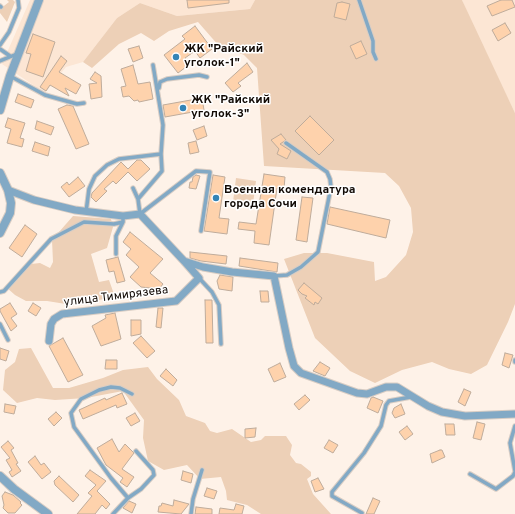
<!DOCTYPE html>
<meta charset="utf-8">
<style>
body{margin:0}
canvas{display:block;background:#fef2e8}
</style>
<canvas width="515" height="514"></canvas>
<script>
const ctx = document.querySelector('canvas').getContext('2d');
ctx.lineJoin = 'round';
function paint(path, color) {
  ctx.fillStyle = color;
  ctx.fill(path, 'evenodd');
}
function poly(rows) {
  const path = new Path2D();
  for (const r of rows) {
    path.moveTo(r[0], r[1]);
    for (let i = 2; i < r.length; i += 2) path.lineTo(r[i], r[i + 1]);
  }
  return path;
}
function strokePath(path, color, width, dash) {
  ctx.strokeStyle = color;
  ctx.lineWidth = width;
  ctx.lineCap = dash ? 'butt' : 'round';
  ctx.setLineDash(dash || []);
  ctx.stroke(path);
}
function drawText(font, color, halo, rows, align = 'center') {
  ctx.font = font + ' Overpass,sans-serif';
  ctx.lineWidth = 3;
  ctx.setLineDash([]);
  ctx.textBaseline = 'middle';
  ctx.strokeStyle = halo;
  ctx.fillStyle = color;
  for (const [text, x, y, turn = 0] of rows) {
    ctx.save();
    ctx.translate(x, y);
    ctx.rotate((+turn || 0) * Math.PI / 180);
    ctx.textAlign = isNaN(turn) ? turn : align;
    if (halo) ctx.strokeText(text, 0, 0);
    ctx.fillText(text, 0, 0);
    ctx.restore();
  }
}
paint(poly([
 [30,0,255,0,250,9,177,16,140,3,117,18,83,62,66,67,45,93,2,64],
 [462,0,515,0,515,113,474,29]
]), '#fce6d4');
paint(poly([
 [7,0,13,0,15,2,7,22,0,13,0,9,9,2],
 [255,0,462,0,515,113,515,304,508,322,487,365,471,374,449,369,432,362,402,370,375,383,350,371,315,338,284,259,304,253,327,253,374,262,375,281,386,277,406,255,413,232,411,208,399,186,385,173,264,166,257,68,244,55,230,49,226,51,219,46,198,22,169,31,154,41,141,33,119,44,92,68,83,62,117,18,140,3,177,16,250,9],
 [236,178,256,181,253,204,233,202],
 [73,216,111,219,113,227,107,248,91,254,99,282,109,280,115,297,72,305,47,301,26,301,15,295,6,287,31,264,40,263,50,268,53,262,52,240],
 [31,348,53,388,69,388,103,378,123,370,148,367,157,379,179,400,186,416,205,423,210,431,217,433,232,429,251,442,261,440,265,436,286,436,292,445,290,455,296,463,301,464,311,472,311,476,307,479,313,494,331,514,261,514,247,505,227,500,226,491,221,477,200,479,187,465,164,470,148,461,143,438,144,420,123,391,86,398,55,400,37,398,17,403,3,390,5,370,15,362,19,349]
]), '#edd0b7');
const building = poly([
 [187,0,229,0,229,3,188,8,187,0],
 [501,0,512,0,515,7,492,16,487,6,501,0],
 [342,2,350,4,346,20,334,17,337,3,342,2],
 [505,23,511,33,498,41,492,30,505,23],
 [195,26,212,49,200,58,195,51,185,58,190,64,178,73,164,55,185,39,182,36,195,26],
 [33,34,55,42,43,77,26,71,31,54,26,53,33,34],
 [361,41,367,54,356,59,350,46,361,41],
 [139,46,143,58,133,62,128,49,139,46],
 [61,56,67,61,59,72,81,85,76,94,65,88,69,96,50,85,46,91,40,87,61,56],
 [247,63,253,72,238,83,241,86,233,92,225,83,247,63],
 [133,65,138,84,150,82,153,99,139,102,138,100,134,101,129,96,123,97,121,87,126,86,121,69,133,65],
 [95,72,101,76,102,97,91,99,89,84,97,83,90,79,95,72],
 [18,94,34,100,31,108,15,102,18,94],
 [202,98,204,110,165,117,163,105,202,98],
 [67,105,73,106,89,144,76,149,58,109,67,105],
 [310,116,334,140,319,155,295,131,310,116],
 [8,118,25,123,20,138,24,139,22,147,7,143,11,129,5,127,8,118],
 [37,121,54,127,51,135,35,129,37,121],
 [204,126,207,136,197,140,193,130,204,126],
 [281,134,286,140,280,144,291,151,287,159,277,154,279,149,271,140,281,134],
 [196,141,199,152,190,154,188,143,196,141],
 [35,142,50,147,48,156,32,151,35,142],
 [137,160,141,160,150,169,137,181,128,172,116,184,113,181,104,189,107,191,96,202,91,197,92,193,121,162,128,169,137,160],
 [264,174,285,177,284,189,277,188,269,245,254,243,255,231,238,229,239,222,256,224,264,174],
 [196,175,200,176,196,189,189,188,190,182,192,182,193,177,196,175],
 [213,175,225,177,219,218,229,219,227,234,204,231,213,175],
 [78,177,85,186,69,197,61,187,67,182,69,185,78,177],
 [302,197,313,198,307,242,296,240,302,197],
 [330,207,390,220,386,238,327,224,330,207],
 [25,225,37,234,22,257,9,248,25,225],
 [130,232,163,259,150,273,163,284,159,289,141,287,130,277,139,267,126,255,131,249,123,242,130,232],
 [190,252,227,256,226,264,201,261,190,258,190,252],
 [118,257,125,281,117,283,114,271,109,272,106,260,118,257],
 [240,258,278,263,277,272,239,266,240,258],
 [220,275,233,277,232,291,219,289,217,281,220,275],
 [304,283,322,298,318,304,315,302,314,305,305,298,307,296,302,294,298,290,304,283],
 [260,291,268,291,269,302,261,302,260,291],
 [205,300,212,300,213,343,206,343,205,300],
 [10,303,17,314,11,318,17,326,11,331,0,311,0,309,10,303],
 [33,303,41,308,36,316,28,311,33,303],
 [158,308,163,308,161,328,156,327,158,308],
 [115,313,121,339,101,346,92,326,106,318,105,315,115,313],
 [131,320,141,320,141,334,131,336,131,320],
 [141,336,155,351,147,358,133,343,141,336],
 [63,338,83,375,68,382,49,346,63,338],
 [0,348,9,351,6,361,0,359,0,348],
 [505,353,513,355,509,368,502,365,505,353],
 [106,360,117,360,117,369,105,369,106,360],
 [320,362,330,368,325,376,313,371,320,362],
 [280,363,286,377,274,382,268,369,280,363],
 [166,369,177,380,173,386,160,376,166,369],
 [464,389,471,392,465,406,458,402,464,389],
 [122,393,127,404,117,408,116,405,83,419,79,410,105,398,106,400,122,393],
 [305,395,310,400,299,410,294,404,305,395],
 [373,397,383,401,378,413,367,408,371,398,373,397],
 [5,404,16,406,14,414,4,412,5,404],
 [401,404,405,414,395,418,392,413,394,408,401,404],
 [56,412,62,418,54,426,48,419,56,412],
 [135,413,140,421,131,426,126,418,135,413],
 [477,422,485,424,481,440,473,438,477,422],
 [445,424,454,424,455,435,446,435,445,424],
 [407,426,413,434,405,440,399,432,407,426],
 [256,428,255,437,245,438,245,429,256,428],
 [112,439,119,452,125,444,134,453,122,469,134,477,127,487,120,482,123,478,106,465,97,448,112,439],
 [329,440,338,445,333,453,324,448,329,440],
 [8,441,14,448,11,450,18,463,16,464,21,471,12,477,9,472,12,470,6,460,10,458,1,447,8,441],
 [440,450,442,450,445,457,432,463,430,454,440,450],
 [35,456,41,465,44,463,51,472,42,479,28,462,35,456],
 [90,470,106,481,97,491,110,504,106,509,102,505,95,514,77,514,92,496,88,493,96,485,85,476,90,470],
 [183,471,193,474,191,483,181,480,183,471],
 [59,476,79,495,73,502,55,485,54,481,59,476],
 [318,478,324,489,315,492,311,481,318,478],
 [207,488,217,491,214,499,204,496,207,488],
 [5,492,13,495,21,502,20,503,22,505,15,513,8,513,3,508,4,505,2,496,5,492],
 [373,498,380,501,374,514,366,514,373,498],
 [174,500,189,504,181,514,158,512,159,506,161,506,162,503,173,506,174,500],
 [129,501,136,504,132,513,123,508,129,501],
 [236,504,244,506,242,514,219,514,220,508,234,510,236,504],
 [196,507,212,509,212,514,195,514,196,507]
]);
paint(building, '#fed2ac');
strokePath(building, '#bfac9b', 1);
const service = poly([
 [359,0,373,41,373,52,376,59],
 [0,6,1,7],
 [0,45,9,32,19,8,18,0],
 [0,49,10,56],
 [0,61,17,54],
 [10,76,45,95,77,104,84,103],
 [159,88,160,82,167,79,199,75,207,77],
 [161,154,162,171,138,199,140,214,196,171,210,172,201,231],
 [133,188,138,199],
 [86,212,89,189,95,176,107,165,119,159,161,154,163,125,153,65],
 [116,254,116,236,123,222],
 [274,276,287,275,301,267,318,252,331,187,330,179,327,172,286,143],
 [199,278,212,292,219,305,221,344],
 [0,292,4,291,51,239,84,222,114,224,123,222,123,216],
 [0,324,8,340],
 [515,360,515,362],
 [515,426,510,443,515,471],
 [470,474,496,489,513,476,515,472],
 [128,498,141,489,154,475,153,470,136,451],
 [362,513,332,496,332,492,364,453,381,426,386,405,389,401,411,397],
 [113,514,128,498,111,478,74,427,71,413,81,399,99,390,111,387,120,388,132,394],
 [191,514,193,499,202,470]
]);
const minor = poly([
 [8,190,34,200,75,210,123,216,140,214,184,261,203,267,232,272,274,276,289,348,294,366,301,373,357,393,367,394,386,387,397,387,428,406,442,412,465,416,515,414],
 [49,341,51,324,54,319,62,314,176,301,199,278,184,261]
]);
const tertiary = poly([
 [0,110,10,76,39,0],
 [0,173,8,190,11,203,10,213,0,233],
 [0,476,14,489,48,514]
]);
strokePath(service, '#d8cdc4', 5.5);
strokePath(minor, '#d8cdc4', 9);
strokePath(tertiary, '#d8cdc4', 10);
strokePath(service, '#82a9c5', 3.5);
strokePath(minor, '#82a9c5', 7);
strokePath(tertiary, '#82a9c5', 8);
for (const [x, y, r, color] of [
 [176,57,4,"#3484b6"],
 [183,108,4,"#3484b6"],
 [216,198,4,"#3484b6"]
]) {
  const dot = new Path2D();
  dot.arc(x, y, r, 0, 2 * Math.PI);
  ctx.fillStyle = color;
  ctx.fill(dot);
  strokePath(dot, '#fff', 1.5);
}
drawText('bold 12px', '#110a05', '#fff', [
 ["ЖК \"Райский",184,50],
 ["уголок-1\"",184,64],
 ["ЖК \"Райский",191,101],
 ["уголок-3\"",191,115],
 ["Военная комендатура",224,191],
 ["города Сочи",224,205]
], 'left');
drawText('12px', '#110a05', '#fff', [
 ["улица Тимирязева",116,297,-7]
]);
</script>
